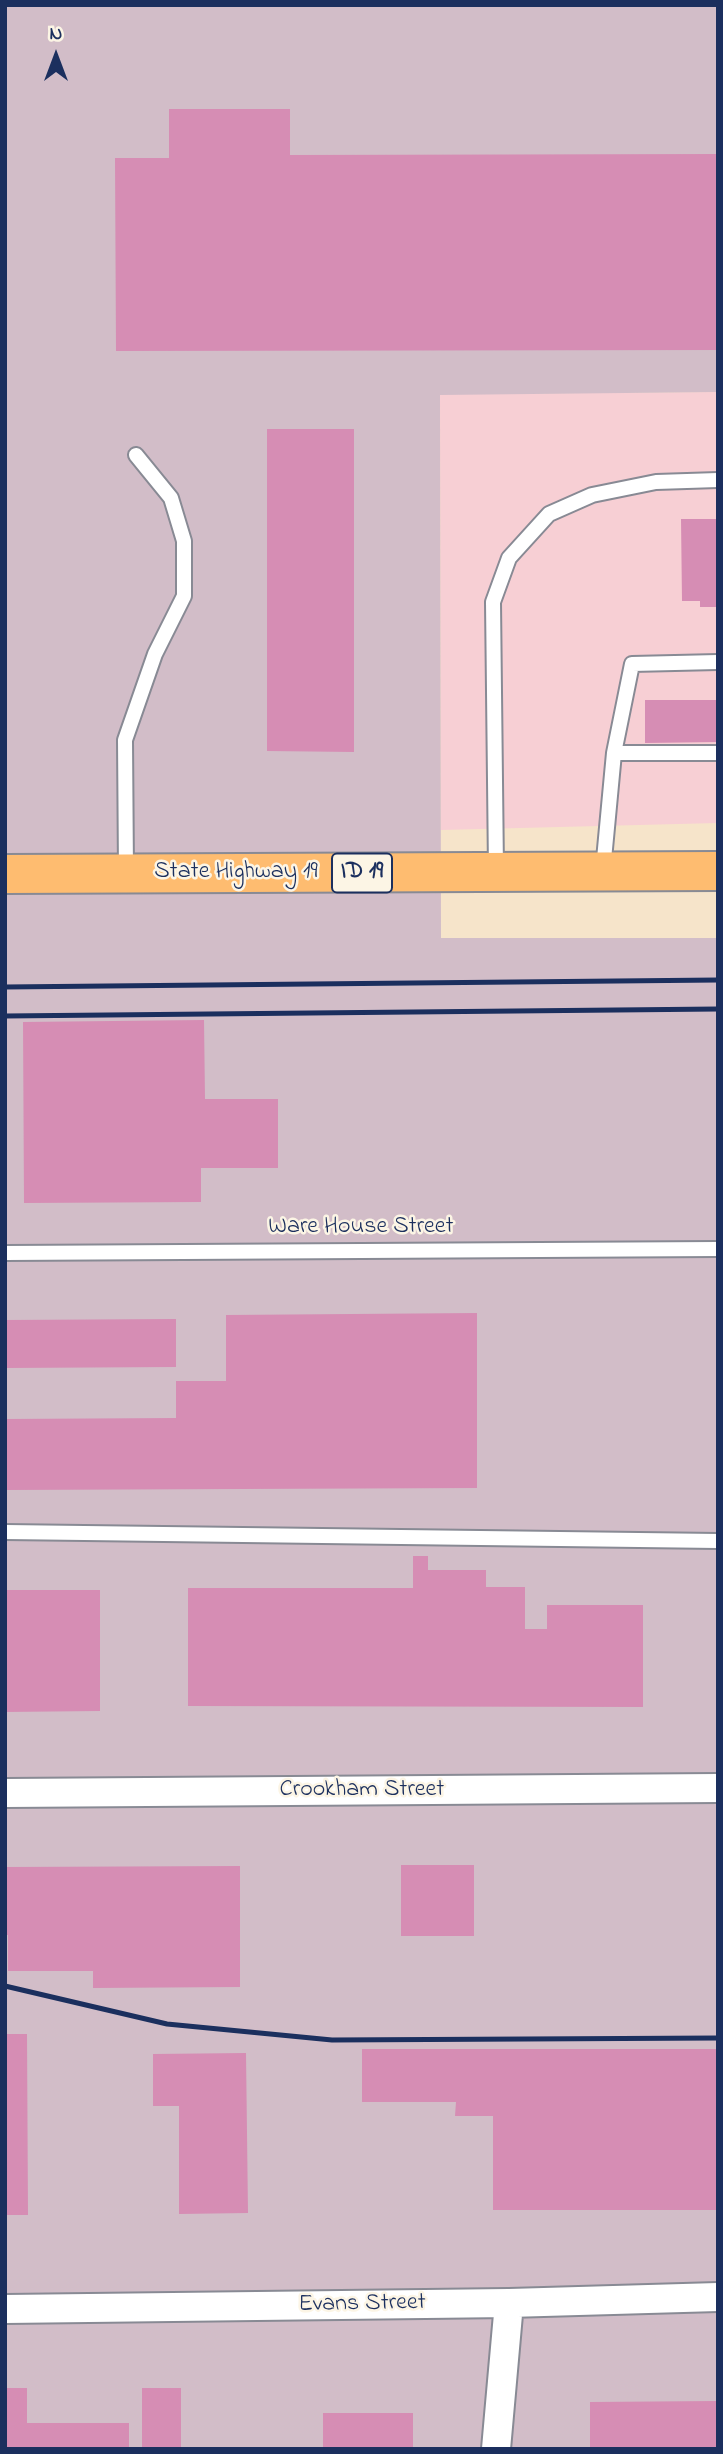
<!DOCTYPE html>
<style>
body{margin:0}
#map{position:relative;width:723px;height:2454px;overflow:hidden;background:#f6e4ca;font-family:"Indie Flower",sans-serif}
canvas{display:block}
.frame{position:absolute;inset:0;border:7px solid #1b2f5e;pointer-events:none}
.north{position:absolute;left:21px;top:21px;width:70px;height:70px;-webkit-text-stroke:5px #fcf5e5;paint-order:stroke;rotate:0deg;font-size:19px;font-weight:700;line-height:28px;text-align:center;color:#1b2f5e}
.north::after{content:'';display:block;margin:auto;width:24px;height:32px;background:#1b2f5e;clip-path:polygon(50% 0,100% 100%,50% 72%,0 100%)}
</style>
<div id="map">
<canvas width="723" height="2454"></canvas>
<div class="frame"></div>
<div class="north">N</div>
</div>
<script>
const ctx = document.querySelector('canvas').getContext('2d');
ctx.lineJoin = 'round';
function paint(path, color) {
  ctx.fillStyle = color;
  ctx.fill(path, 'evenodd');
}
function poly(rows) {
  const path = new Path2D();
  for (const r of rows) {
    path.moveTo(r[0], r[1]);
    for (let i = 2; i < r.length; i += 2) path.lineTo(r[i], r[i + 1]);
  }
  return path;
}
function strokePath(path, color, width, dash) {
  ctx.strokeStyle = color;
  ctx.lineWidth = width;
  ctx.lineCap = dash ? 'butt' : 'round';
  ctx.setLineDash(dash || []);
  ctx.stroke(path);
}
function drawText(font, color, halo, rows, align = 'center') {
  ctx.font = font + ' "Indie Flower",sans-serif';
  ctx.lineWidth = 5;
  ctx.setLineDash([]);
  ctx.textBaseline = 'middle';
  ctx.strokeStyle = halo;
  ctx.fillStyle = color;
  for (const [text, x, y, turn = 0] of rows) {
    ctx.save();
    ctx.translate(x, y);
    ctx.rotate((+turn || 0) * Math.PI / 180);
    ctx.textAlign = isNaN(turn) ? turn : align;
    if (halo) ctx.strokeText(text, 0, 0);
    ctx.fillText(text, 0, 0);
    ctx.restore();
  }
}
paint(poly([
 [718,392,718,823,441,830,440,394]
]), '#f7cfd4');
paint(poly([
 [5,5,718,5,718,392,440,395,441,938,718,938,718,2449,5,2449]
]), '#d2bdc8');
paint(poly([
 [169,109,290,109,290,155,718,154,718,350,116,351,115,158,169,158],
 [267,429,354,429,354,752,267,751],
 [681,519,718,519,718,607,700,607,700,601,682,601],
 [645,700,718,700,718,742,645,743],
 [204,1020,205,1099,278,1099,278,1168,201,1168,201,1202,24,1203,23,1022],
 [477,1313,477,1488,5,1490,5,1419,176,1418,176,1381,226,1381,226,1315],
 [176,1319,176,1367,5,1368,5,1320],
 [413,1556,428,1556,428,1570,486,1570,486,1587,525,1587,525,1629,547,1629,547,1605,643,1605,643,1707,188,1706,188,1588,413,1588],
 [5,1590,100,1590,100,1711,5,1712],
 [401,1865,474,1865,474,1936,401,1936],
 [240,1866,240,1987,93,1988,93,1971,8,1971,8,1935,5,1935,5,1867],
 [5,2034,27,2034,28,2215,5,2215],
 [362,2049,718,2049,718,2210,493,2210,493,2116,455,2116,456,2102,362,2102],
 [246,2053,248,2213,179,2214,179,2106,153,2106,153,2054],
 [5,2388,27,2388,27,2423,129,2423,129,2449,5,2449],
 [142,2388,181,2388,181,2449,142,2449],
 [717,2401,717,2449,590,2449,590,2402],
 [323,2413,413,2413,413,2449,323,2449]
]), '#d68db4');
const service = poly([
 [614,753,632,664,718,662],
 [496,870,493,602,509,558,549,514,592,495,656,482,718,480],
 [603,870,614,753,718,753],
 [126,872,125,740,155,654,184,596,184,541,171,498,136,455],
 [5,1253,718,1249],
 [5,1532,718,1541]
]);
const minor = poly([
 [5,1793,718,1788],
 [5,2309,509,2303,718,2297],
 [496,2449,509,2303]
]);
const primary = poly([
 [5,874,718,871]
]);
strokePath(service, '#888a94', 18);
strokePath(minor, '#888a94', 32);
strokePath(primary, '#888a94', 42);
strokePath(service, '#fff', 14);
strokePath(minor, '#fff', 28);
strokePath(primary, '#febc70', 38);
strokePath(poly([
 [5,987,718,980],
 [5,1016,718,1009],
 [5,1986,167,2024,332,2040,718,2038]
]), '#1b2f5e', 5);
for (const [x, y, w] of [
 [362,873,60]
]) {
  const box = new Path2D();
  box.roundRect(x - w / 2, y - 19.5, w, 39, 5);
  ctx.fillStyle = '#fcf5e5';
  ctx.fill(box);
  strokePath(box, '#1b2f5e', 2);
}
drawText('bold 23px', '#1b2f5e', null, [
 ["ID 19",362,873]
]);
drawText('24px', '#1b2f5e', '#fcf5e5', [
 ["State Highway 19",236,873],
 ["Ware House Street",361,1228],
 ["Crookham Street",362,1791],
 ["Evans Street",362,2305,-1]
]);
</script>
